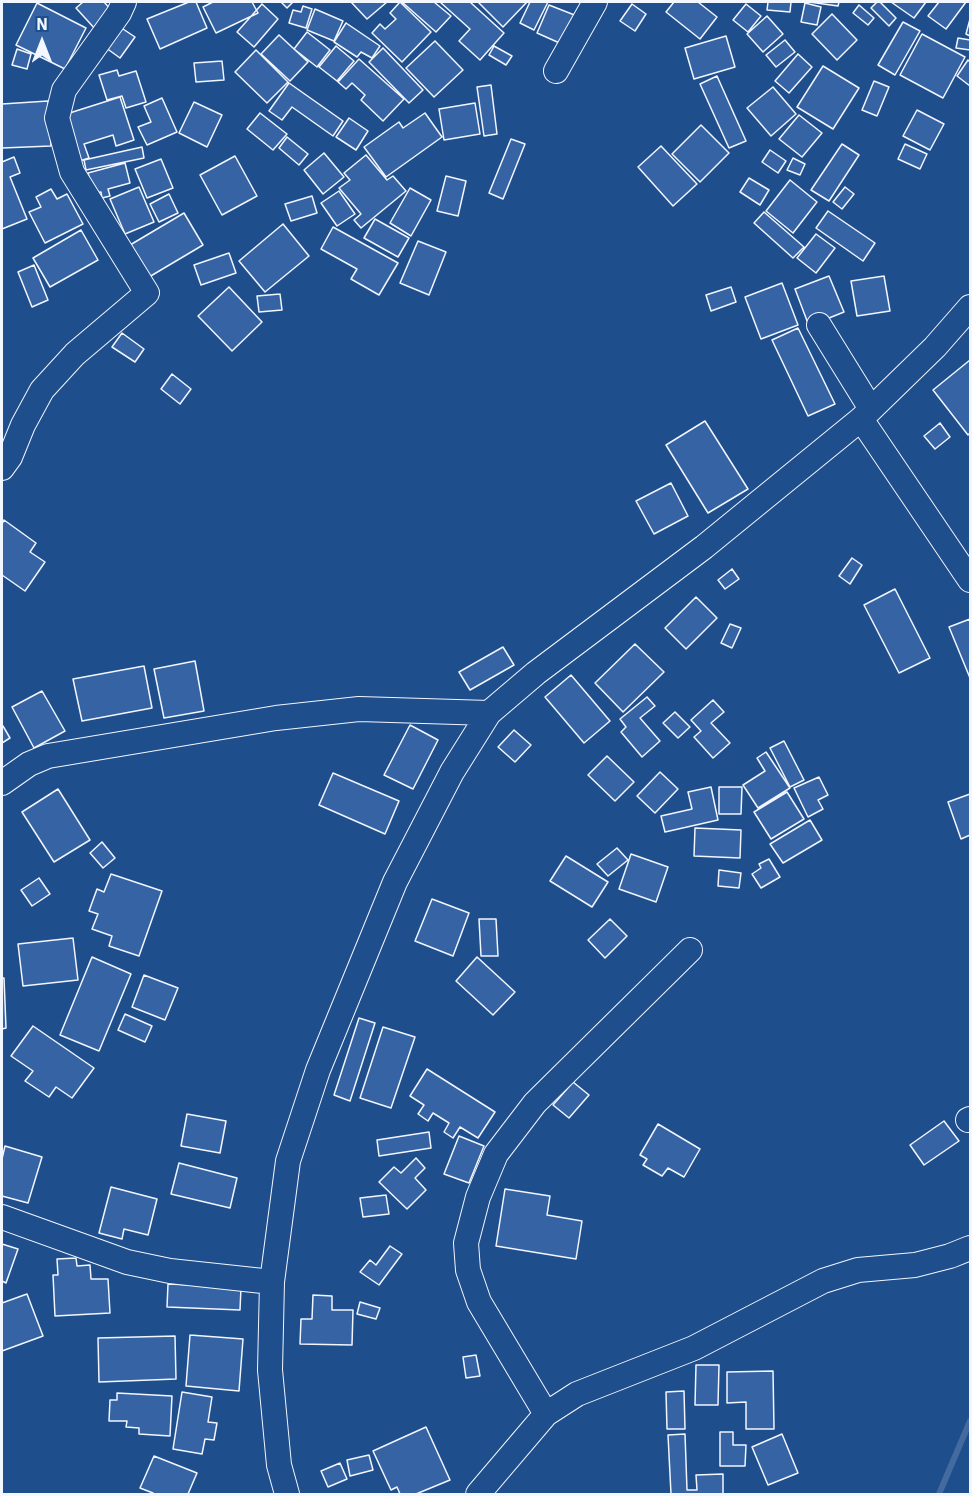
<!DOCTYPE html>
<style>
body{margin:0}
#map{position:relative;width:972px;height:1496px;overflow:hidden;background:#1f4e8c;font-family:"IBM Plex Sans",sans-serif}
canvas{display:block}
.frame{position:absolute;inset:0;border:3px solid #f2f6ff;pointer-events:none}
.north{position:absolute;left:12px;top:12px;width:60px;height:60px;-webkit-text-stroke:4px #1f4e8c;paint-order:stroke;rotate:0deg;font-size:16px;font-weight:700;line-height:24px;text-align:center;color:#f2f6ff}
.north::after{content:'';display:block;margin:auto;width:21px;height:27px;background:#f2f6ff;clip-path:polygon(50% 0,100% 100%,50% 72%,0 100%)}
</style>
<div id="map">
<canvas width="972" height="1496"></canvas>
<div class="frame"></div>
<div class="north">N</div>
</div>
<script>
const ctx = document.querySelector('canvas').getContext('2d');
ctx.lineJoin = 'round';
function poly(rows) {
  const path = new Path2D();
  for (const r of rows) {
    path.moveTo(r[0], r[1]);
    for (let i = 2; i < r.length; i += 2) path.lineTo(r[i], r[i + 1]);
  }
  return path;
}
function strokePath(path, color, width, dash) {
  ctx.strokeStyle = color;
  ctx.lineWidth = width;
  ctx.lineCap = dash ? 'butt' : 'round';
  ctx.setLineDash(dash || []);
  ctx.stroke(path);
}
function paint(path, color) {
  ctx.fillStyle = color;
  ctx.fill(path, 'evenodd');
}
strokePath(poly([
 [939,1494,970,1421]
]), '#446ba0', 6);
const building = poly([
 [83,2,104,2,115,14,96,30,76,8,83,2],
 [189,2,196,2,207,28,160,49,147,19,189,2],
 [213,2,252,2,258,13,216,33,203,7,213,2],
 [281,2,293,2,287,8,281,2],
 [351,2,387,2,367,19,351,2],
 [400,2,431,32,402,62,372,33,380,24,385,29,396,19,390,13,400,2],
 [402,2,434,2,451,16,436,32,402,2],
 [440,2,470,2,504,33,480,60,459,41,470,29,440,2],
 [478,2,527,2,503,27,478,2],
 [530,2,548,2,534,30,520,23,530,2],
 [674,2,698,2,717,17,700,39,666,12,674,2],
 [768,2,791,2,790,12,767,10,768,2],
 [809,2,839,2,838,6,809,2],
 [877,2,880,2,896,18,889,26,871,8,877,2],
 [891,2,926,2,914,18,891,2],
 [939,2,966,2,946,29,928,16,939,2],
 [37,3,86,28,65,69,16,45,37,3],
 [805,3,821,7,817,25,801,22,805,3],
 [262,4,278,19,254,47,237,32,262,4],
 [632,4,646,14,635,31,620,21,632,4],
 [746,4,761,16,748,32,733,20,746,4],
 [549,5,577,16,564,45,537,33,549,5],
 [859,5,874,18,868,25,853,13,859,5],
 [303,6,312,9,306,28,289,23,293,10,301,12,303,6],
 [315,9,343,21,334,41,307,30,315,9],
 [832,14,857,40,837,60,812,34,832,14],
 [767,16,783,34,763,52,747,34,767,16],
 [970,19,970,36,966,34,970,19],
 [903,22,920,31,895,75,878,65,903,22],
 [346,23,380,46,372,58,361,52,357,57,334,42,346,23],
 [117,25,135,37,120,58,102,45,117,25],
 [307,32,330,50,317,67,294,49,307,32],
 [922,34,965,57,943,98,900,75,922,34],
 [279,35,308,62,290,81,261,54,279,35],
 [726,36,735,67,694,79,685,48,726,36],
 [958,38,970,40,970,50,956,48,958,38],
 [785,40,795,52,776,67,766,55,785,40],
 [435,41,463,70,434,97,406,68,435,41],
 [336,46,354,61,337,81,319,67,336,46],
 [494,46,512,56,506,65,489,55,494,46],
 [383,48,423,90,409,103,369,62,383,48],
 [17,49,31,54,27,69,12,65,17,49],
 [256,50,288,82,267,103,235,72,256,50],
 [798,54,812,67,789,93,775,81,798,54],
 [359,59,404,99,383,121,361,100,365,95,352,83,346,89,338,82,359,59],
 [968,60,970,62,970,86,957,76,968,60],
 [222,61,224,80,196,82,194,63,222,61],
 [823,66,859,88,833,129,797,107,823,66],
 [117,70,119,76,136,71,146,102,126,108,122,96,107,100,99,75,117,70],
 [717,76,746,141,729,148,700,84,717,76],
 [874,81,889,87,877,116,862,110,874,81],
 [289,83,343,121,333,136,292,107,282,120,269,111,289,83],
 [491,85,497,134,484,136,477,87,491,85],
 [773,87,796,114,771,136,747,108,773,87],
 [120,97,134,140,116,146,113,135,84,144,89,158,73,163,57,117,120,97],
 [162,98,177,132,147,145,138,127,151,122,144,106,162,98],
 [48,101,51,146,2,148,2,104,48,101],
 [194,102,222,115,207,147,179,133,194,102],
 [475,103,480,134,444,140,439,109,475,103],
 [917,110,944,124,930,150,903,136,917,110],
 [260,113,287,134,273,150,247,129,260,113],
 [425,113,442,137,386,177,364,147,399,122,403,128,425,113],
 [799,115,822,133,802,157,779,139,799,115],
 [349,118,368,131,356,150,336,137,349,118],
 [701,125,729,153,700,182,672,154,701,125],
 [287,137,308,154,299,165,279,148,287,137],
 [511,139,525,144,503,199,489,193,511,139],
 [842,144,859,155,829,201,811,190,842,144],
 [905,144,927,154,920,169,898,159,905,144],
 [661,146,697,184,673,206,638,167,661,146],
 [142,147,144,158,86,170,84,160,142,147],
 [770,150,786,161,778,173,762,162,770,150],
 [324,153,344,177,323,194,304,170,324,153],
 [366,155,387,180,393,176,406,191,361,228,354,220,361,214,339,188,350,180,344,173,366,155],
 [235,156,257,196,222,215,200,175,235,156],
 [14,157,20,173,10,177,27,219,2,229,2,162,14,157],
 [793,158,805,164,800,175,787,170,793,158],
 [161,159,173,188,147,198,135,169,161,159],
 [125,163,130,183,108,189,110,196,102,198,101,192,93,194,88,173,125,163],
 [446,176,466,181,458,216,437,211,446,176],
 [749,178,769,190,760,205,740,192,749,178],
 [790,180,817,202,793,233,766,211,790,180],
 [139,187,154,222,125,234,110,199,139,187],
 [845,187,854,194,842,209,833,202,845,187],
 [410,188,431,200,411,236,390,223,410,188],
 [51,189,57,199,67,194,83,224,45,243,29,212,41,207,36,197,51,189],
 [339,191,355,214,337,226,321,203,339,191],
 [169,194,178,213,159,222,150,204,169,194],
 [312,196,317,213,291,221,285,204,312,196],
 [828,211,875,243,863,261,816,228,828,211],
 [764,212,804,247,793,258,754,223,764,212],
 [184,213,203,245,144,280,125,248,184,213],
 [375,219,409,238,398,257,364,238,375,219],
 [283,224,309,256,265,292,239,261,283,224],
 [333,227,398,263,379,295,351,279,357,269,321,249,333,227],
 [81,230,98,260,50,287,33,258,81,230],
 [816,234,835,248,816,273,797,258,816,234],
 [418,241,446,252,429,295,400,283,418,241],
 [229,253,236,273,201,285,194,265,229,253],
 [34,265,48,300,32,307,18,272,34,265],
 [829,276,844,312,809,326,795,289,829,276],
 [884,276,890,311,857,316,851,281,884,276],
 [782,283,798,325,761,339,745,297,782,283],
 [229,287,262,322,232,351,198,316,229,287],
 [731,287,736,302,711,311,706,295,731,287],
 [280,294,282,310,259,312,257,296,280,294],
 [798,328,835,404,808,416,772,340,798,328],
 [122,333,144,349,135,362,112,347,122,333],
 [970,360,970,433,968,435,933,390,970,360],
 [172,374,191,389,180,404,161,389,172,374],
 [705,421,748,489,708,513,666,445,705,421],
 [940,423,950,437,935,449,924,436,940,423],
 [671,483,688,516,654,534,636,501,671,483],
 [4,520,36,543,30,552,45,562,25,591,2,575,2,524,4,520],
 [852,558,862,565,850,584,839,576,852,558],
 [732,569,739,579,725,589,718,580,732,569],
 [895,589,930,658,899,673,864,605,895,589],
 [696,597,717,618,686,649,665,628,696,597],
 [970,619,970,678,949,627,970,619],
 [730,624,741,628,732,648,721,643,730,624],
 [635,644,664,672,623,712,595,683,635,644],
 [503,647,514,665,470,690,459,672,503,647],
 [195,661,204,711,164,718,154,669,195,661],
 [144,666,152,708,82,721,73,679,144,666],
 [571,675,610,721,584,743,545,697,571,675],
 [42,691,65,731,34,748,12,707,42,691],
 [647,697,655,706,640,718,660,741,642,757,621,732,626,727,620,719,647,697],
 [713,700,724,712,711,723,730,743,713,758,694,737,701,731,691,720,713,700],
 [675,712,690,727,678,738,663,723,675,712],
 [410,725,438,740,413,789,384,775,410,725],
 [3,726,10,738,2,743,2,727,3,726],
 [514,730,531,745,515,762,498,747,514,730],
 [784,741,804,780,790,787,770,748,784,741],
 [766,752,790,788,758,808,743,785,765,771,757,758,766,752],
 [607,756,634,782,615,801,588,775,607,756],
 [660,772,678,789,655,813,637,796,660,772],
 [333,773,399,801,385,834,319,805,333,773],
 [819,777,828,795,818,800,823,809,808,817,794,788,819,777],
 [711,787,718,820,665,832,661,816,692,809,688,792,711,787],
 [719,787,742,787,741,814,719,814,719,787],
 [58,789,90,840,54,862,22,812,58,789],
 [787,792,804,819,771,839,754,812,787,792],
 [970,794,970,835,961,839,948,802,970,794],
 [810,820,822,840,783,863,770,844,810,820],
 [695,828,741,830,740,858,694,856,695,828],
 [102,842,115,858,103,868,90,853,102,842],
 [617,848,628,860,608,876,597,864,617,848],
 [631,854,668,867,656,902,619,889,631,854],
 [566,856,608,882,592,907,550,881,566,856],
 [769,859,780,877,761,888,752,874,761,868,759,864,769,859],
 [719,870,741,873,739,888,718,886,719,870],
 [111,874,162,891,139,956,109,946,112,936,92,929,98,914,89,911,97,889,104,892,111,874],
 [39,878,50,894,32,906,21,890,39,878],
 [432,899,469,913,453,956,415,941,432,899],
 [479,919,496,919,498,956,481,956,479,919],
 [610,919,627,936,605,958,588,940,610,919],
 [73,938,78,980,23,986,18,944,73,938],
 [92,957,131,974,99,1051,60,1035,92,957],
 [477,957,515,992,493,1015,456,981,477,957],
 [144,975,178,988,165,1020,132,1007,144,975],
 [2,978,4,978,6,1028,2,1029,2,978],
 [125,1014,152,1026,145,1042,118,1030,125,1014],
 [359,1018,375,1023,350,1101,334,1095,359,1018],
 [33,1026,94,1068,72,1098,56,1087,49,1097,25,1081,33,1071,11,1056,33,1026],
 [383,1027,415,1037,391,1108,360,1098,383,1027],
 [427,1069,495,1112,478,1138,460,1127,453,1138,444,1132,449,1123,433,1113,428,1121,418,1114,424,1105,410,1096,427,1069],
 [573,1082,589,1095,569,1118,553,1105,573,1082],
 [187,1114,226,1121,220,1153,181,1146,187,1114],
 [944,1121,959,1141,924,1165,910,1145,944,1121],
 [658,1124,700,1149,684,1177,668,1168,662,1176,643,1165,647,1159,640,1155,658,1124],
 [429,1132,431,1148,379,1156,377,1140,429,1132],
 [459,1136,484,1146,469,1183,444,1174,459,1136],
 [5,1146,42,1157,28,1203,2,1196,2,1159,5,1146],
 [416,1158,425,1168,415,1178,426,1190,407,1209,379,1182,394,1167,401,1173,416,1158],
 [179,1163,237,1178,230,1208,171,1194,179,1163],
 [111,1187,157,1199,148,1235,124,1229,122,1239,99,1233,111,1187],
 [505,1189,550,1196,547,1215,582,1221,576,1259,496,1246,505,1189],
 [386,1195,389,1214,363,1217,360,1198,386,1195],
 [2,1244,18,1249,6,1283,2,1281,2,1244],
 [390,1246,402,1254,379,1285,360,1272,370,1260,376,1265,390,1246],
 [76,1258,77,1266,90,1265,91,1279,108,1279,110,1313,55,1316,53,1275,58,1275,57,1259,76,1258],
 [168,1284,241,1287,240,1310,167,1307,168,1284],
 [27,1294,43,1336,2,1351,2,1303,27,1294],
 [313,1295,332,1296,332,1310,353,1310,352,1345,300,1344,301,1319,312,1319,313,1295],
 [360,1302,380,1308,376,1319,357,1314,360,1302],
 [190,1335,243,1339,239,1391,186,1386,190,1335],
 [175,1336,176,1379,99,1382,98,1338,175,1336],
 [476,1355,480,1376,466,1378,463,1357,476,1355],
 [696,1365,719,1365,718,1405,695,1405,696,1365],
 [773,1371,774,1429,746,1429,746,1402,727,1403,727,1372,773,1371],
 [684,1391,685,1429,667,1429,666,1392,684,1391],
 [182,1392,212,1397,208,1422,217,1423,214,1440,205,1439,202,1454,173,1449,182,1392],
 [117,1393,172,1396,170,1436,139,1434,139,1428,126,1427,127,1421,109,1421,110,1400,117,1400,117,1393],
 [426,1427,450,1480,416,1494,400,1494,397,1487,391,1490,373,1451,426,1427],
 [720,1432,733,1432,733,1445,746,1445,745,1466,720,1466,720,1432],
 [685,1434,687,1490,697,1490,696,1475,723,1474,723,1494,671,1494,668,1435,685,1434],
 [782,1434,798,1473,768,1485,752,1447,782,1434],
 [369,1455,373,1470,350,1476,347,1460,369,1455],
 [154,1456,197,1473,188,1494,152,1494,153,1493,140,1488,154,1456],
 [340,1463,347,1479,328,1487,321,1471,340,1463]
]);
paint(building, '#3563a3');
strokePath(building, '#f2f6ff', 1.5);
const minor = poly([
 [556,71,595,2],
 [819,325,871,409],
 [861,419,970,580],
 [2,468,10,457,23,425,42,390,75,354,147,293,72,172,57,118,64,90,119,13,124,2],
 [2,783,29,764,48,756,276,718,359,709,489,713],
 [968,1120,970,1119],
 [2,1217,127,1262,170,1271,272,1282],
 [546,1414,479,1302,468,1270,466,1243,478,1197,496,1154,535,1103,690,950],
 [287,1494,279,1465,270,1370,272,1282,288,1161,318,1070,395,882,452,772,489,713,536,673,704,547,861,419,935,347,970,307],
 [478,1494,546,1414,577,1394,694,1348,823,1281,858,1270,915,1265,950,1256,970,1248]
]);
strokePath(minor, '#f2f6ff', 26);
strokePath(minor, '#1f4e8c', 24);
</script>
